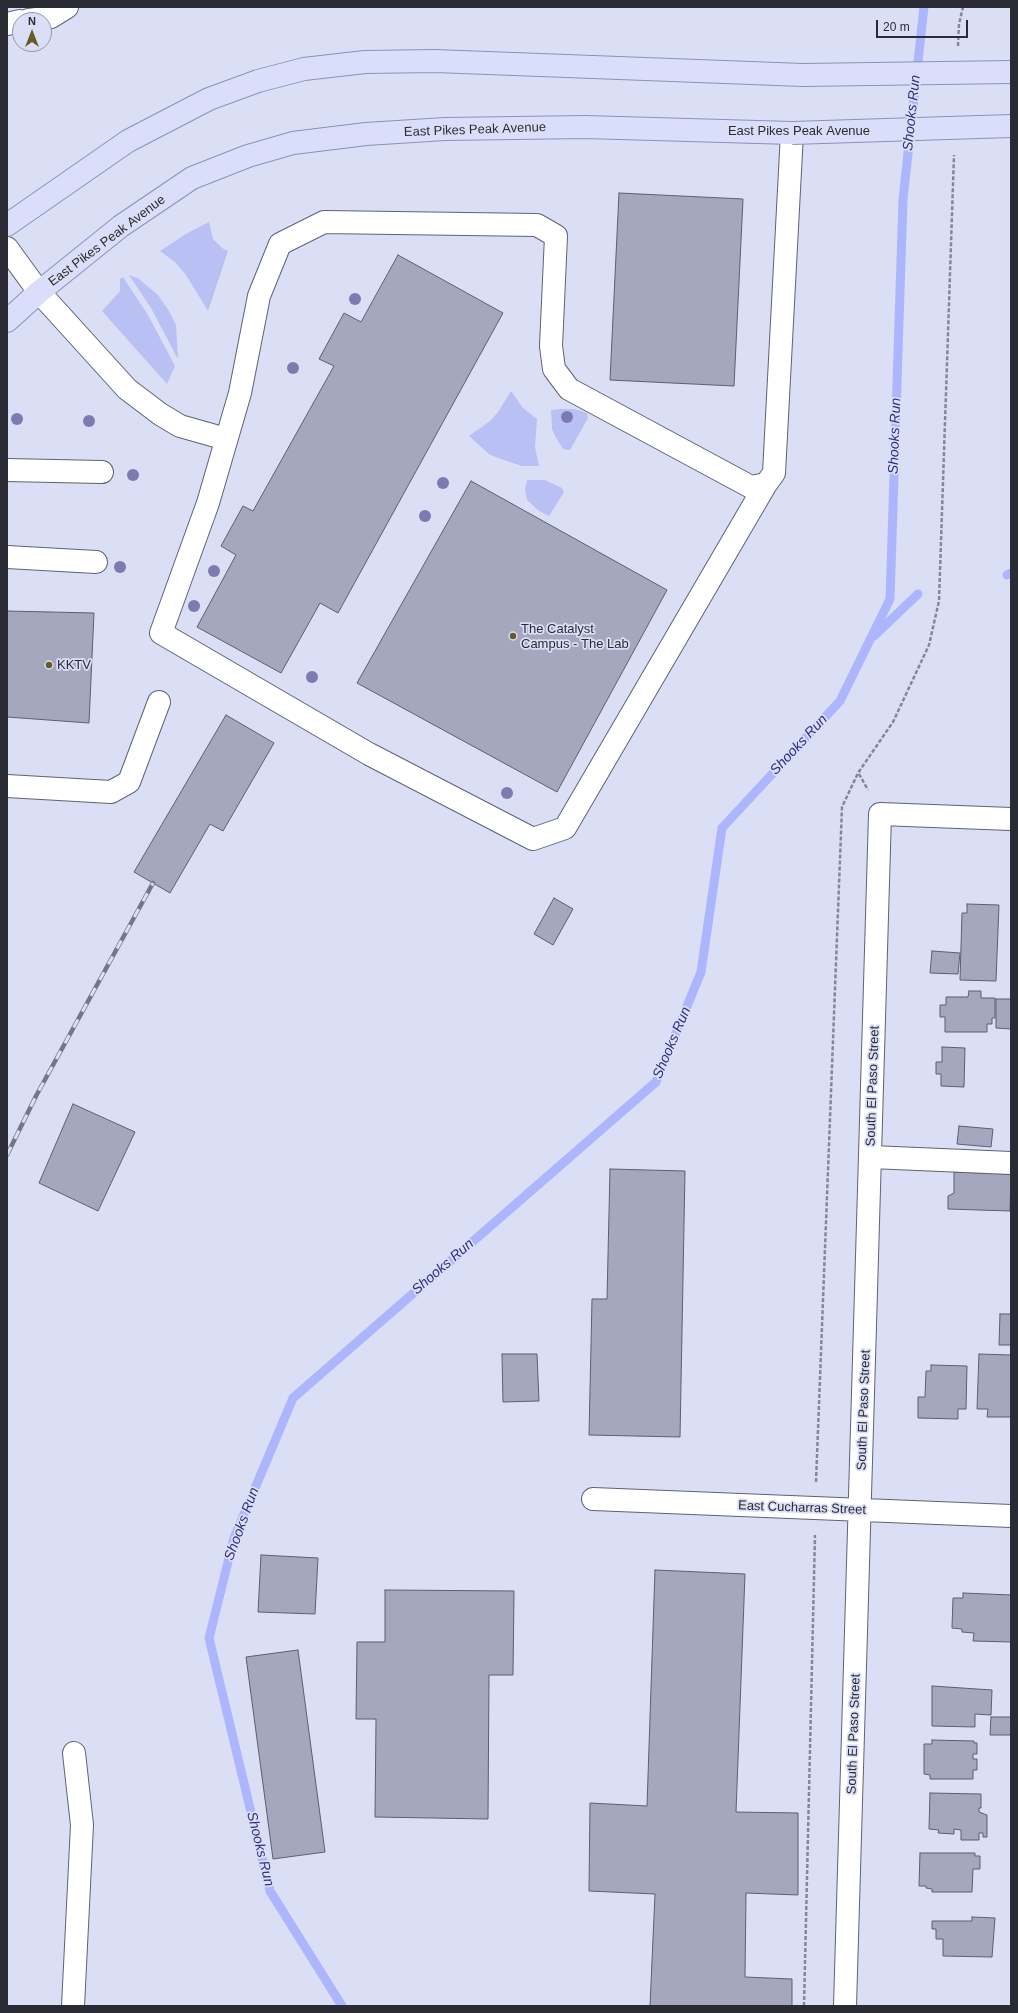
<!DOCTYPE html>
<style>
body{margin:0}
#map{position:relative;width:1018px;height:2013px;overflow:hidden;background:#dbdff6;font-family:Arial,sans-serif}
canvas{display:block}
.frame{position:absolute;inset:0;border:8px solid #2a2b34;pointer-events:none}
.north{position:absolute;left:12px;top:12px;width:40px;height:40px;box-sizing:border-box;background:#dbdff6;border:1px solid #9497a8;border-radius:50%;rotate:0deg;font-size:11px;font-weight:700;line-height:16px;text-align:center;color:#2a2b34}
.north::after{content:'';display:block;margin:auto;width:14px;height:18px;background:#645b27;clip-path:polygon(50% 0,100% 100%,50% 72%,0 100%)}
.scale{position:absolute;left:876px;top:20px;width:92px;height:18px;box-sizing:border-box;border:2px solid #2a2b34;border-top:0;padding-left:5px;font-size:12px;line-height:14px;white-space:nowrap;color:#2a2b34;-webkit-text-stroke:3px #dbdff6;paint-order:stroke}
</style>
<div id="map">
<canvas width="1018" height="2013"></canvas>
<div class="frame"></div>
<div class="north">N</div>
<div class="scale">20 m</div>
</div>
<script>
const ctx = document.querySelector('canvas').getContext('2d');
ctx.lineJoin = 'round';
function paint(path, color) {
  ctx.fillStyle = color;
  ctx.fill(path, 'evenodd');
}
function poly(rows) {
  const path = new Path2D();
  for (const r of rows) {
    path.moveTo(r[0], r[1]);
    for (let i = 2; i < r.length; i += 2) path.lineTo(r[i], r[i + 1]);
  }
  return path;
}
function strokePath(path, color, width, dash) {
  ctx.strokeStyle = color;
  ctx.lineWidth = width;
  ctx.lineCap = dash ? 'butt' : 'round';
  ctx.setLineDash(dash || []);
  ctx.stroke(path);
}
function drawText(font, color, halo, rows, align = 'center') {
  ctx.font = font + ' Arial,sans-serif';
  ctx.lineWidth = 3.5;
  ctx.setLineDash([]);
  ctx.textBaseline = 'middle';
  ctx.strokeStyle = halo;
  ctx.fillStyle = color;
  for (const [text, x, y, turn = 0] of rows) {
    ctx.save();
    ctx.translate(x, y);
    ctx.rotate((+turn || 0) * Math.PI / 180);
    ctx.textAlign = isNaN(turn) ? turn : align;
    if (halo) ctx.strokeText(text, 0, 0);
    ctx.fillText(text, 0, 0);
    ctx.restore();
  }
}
paint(poly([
 [209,222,213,239,222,248,228,251,208,311,186,275,176,263,160,251,184,235],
 [129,275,139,279,158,295,169,311,176,325,178,359,151,308],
 [123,277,148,315,175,366,167,384,102,311,120,291,120,279],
 [511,391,523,408,537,419,535,447,539,466,522,466,498,458,489,454,469,436,490,421,498,412],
 [559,409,575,409,587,413,588,418,570,450,563,449,555,436,552,429,551,410],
 [527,480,545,480,562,488,564,492,549,516,539,511,527,500,525,489]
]), '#b9c0f3');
strokePath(poly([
 [1007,575,1011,573],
 [874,636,918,594],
 [342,2006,270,1891,209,1638,234,1538,293,1398,656,1082,701,972,722,828,840,701,890,599,903,199,924,7]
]), '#adb5fd', 9);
const building = poly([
 [619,193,743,199,734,386,610,380,619,193],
 [398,255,503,313,338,613,320,603,281,673,197,627,236,555,221,546,243,506,253,511,334,366,319,359,344,313,361,322,398,255],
 [471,481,667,590,557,792,357,683,471,481],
 [7,611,94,613,89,723,7,717,7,611],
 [226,715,274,743,223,831,210,824,170,893,134,872,226,715],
 [554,898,573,909,553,945,534,934,554,898],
 [967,904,999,905,996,981,960,980,962,913,967,913,967,904],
 [932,951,960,953,958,974,930,973,932,951],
 [969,991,981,991,981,998,995,998,995,1018,992,1018,992,1024,987,1024,987,1032,945,1032,945,1017,940,1017,940,1005,946,1005,946,997,968,997,969,991],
 [996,999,1011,999,1011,1029,996,1028,996,999],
 [942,1047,965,1048,964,1087,941,1086,941,1074,936,1074,936,1062,942,1062,942,1047],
 [73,1104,135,1132,98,1211,39,1183,73,1104],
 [959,1126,993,1129,991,1147,957,1144,959,1126],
 [610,1169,685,1171,680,1437,589,1435,592,1299,607,1299,610,1169],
 [954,1172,1011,1174,1010,1211,948,1209,948,1196,954,1193,954,1172],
 [1000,1314,1011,1314,1011,1345,999,1345,1000,1314],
 [502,1354,537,1354,539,1401,503,1402,502,1354],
 [979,1354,1011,1355,1011,1417,987,1417,988,1409,977,1409,979,1354],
 [931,1365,967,1366,966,1409,958,1409,958,1419,918,1418,918,1397,925,1397,926,1371,931,1371,931,1365],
 [261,1555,318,1558,315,1614,258,1612,261,1555],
 [655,1570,745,1574,736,1812,798,1813,798,1895,746,1893,745,1977,792,1979,792,2006,650,2006,655,1894,589,1891,590,1803,647,1806,655,1570],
 [385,1590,514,1591,513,1675,489,1675,488,1819,375,1817,376,1719,356,1719,357,1642,385,1642,385,1590],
 [963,1593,1011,1595,1011,1642,973,1641,974,1633,962,1632,962,1629,952,1628,953,1598,963,1598,963,1593],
 [298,1650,325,1852,273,1859,246,1657,298,1650],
 [932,1686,992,1690,991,1715,975,1714,975,1727,932,1726,932,1686],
 [991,1717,1011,1717,1011,1735,990,1735,991,1717],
 [932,1740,974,1741,974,1743,977,1743,977,1754,973,1754,973,1759,977,1759,977,1770,973,1770,973,1779,930,1779,930,1775,924,1774,924,1744,932,1744,932,1740],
 [930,1793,981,1794,981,1808,979,1808,979,1812,987,1815,987,1837,983,1837,983,1833,979,1833,979,1840,961,1840,961,1830,954,1829,954,1834,938,1833,939,1830,929,1829,930,1793],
 [920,1853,975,1853,975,1856,980,1856,980,1869,973,1869,972,1892,932,1892,932,1889,926,1888,926,1886,919,1886,920,1853],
 [972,1917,995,1918,992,1957,943,1956,943,1939,936,1939,936,1929,932,1929,932,1921,972,1921,972,1917]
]);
paint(building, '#a4a7bd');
strokePath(building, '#5c5f73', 1);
const minor = poly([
 [29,20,51,17,67,7],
 [7,24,20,21],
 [7,248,39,292,127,389,160,414,180,426,226,439],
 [7,470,102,472],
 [766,484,565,828,533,839,369,754,161,633,208,503,240,393,259,296,280,244,324,222,537,225,556,236,551,346,554,369,569,389,751,487,766,484,774,473,792,133],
 [7,557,96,562],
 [7,786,111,792,129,782,159,702],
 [871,1157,1011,1163],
 [593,1499,1011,1516],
 [73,2006,82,1825,74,1753],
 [845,2006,880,814,1011,819]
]);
const major = poly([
 [7,225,128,141,209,99,258,81,304,69,365,62,435,61,803,75],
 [7,321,39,292,121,226,192,178,248,156,293,143,366,134,445,129,585,127,792,133]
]);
strokePath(minor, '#5f6276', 24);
strokePath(major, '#8c91b4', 24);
strokePath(poly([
 [958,46,959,24,963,7],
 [859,774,868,790],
 [816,1482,842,807,858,773,893,722,929,645,939,601,954,155],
 [804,2006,815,1535]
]), '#858798', 2.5, [4, 2]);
strokePath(minor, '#fff', 22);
strokePath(major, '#dadefb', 22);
const rail = poly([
 [7,1155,36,1096,153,883]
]);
strokePath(rail, '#747785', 4.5);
strokePath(rail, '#dbdff6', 3, [9]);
const majorBridge = poly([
 [803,75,1011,72],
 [792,133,1011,126]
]);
strokePath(majorBridge, '#8c91b4', 24, []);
strokePath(majorBridge, '#dadefb', 22);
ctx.fillStyle = '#7b7ab1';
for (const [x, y] of [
 [355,299],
 [293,368],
 [567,417],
 [17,419],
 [89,421],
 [133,475],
 [443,483],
 [425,516],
 [120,567],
 [214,571],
 [194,606],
 [312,677],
 [507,793]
]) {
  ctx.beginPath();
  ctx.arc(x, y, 6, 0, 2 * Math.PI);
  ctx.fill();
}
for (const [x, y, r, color] of [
 [513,636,4,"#645b27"],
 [49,665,4,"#645b27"]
]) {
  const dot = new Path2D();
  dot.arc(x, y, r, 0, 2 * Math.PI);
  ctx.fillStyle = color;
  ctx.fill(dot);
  strokePath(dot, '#dbdff6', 1.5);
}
drawText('13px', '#2a2b34', '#dbdff6', [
 ["East Pikes Peak Avenue",475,130,-2],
 ["East Pikes Peak Avenue",799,131],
 ["East Pikes Peak Avenue",107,241,-37],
 ["South El Paso Street",873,1086,-88],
 ["South El Paso Street",864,1410,-88],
 ["East Cucharras Street",802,1508,2],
 ["South El Paso Street",854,1734,-88]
]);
drawText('13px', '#2a2b34', '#dbdff6', [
 ["The Catalyst",521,629],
 ["Campus - The Lab",521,644],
 ["KKTV",57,665]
], 'left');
drawText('italic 14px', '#302d7d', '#dbdff6', [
 ["Shooks Run",912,113,-84],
 ["Shooks Run",895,436,-88],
 ["Shooks Run",799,745,-47],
 ["Shooks Run",672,1043,-67],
 ["Shooks Run",443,1267,-41],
 ["Shooks Run",242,1524,-70],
 ["Shooks Run",260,1849,76]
]);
</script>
